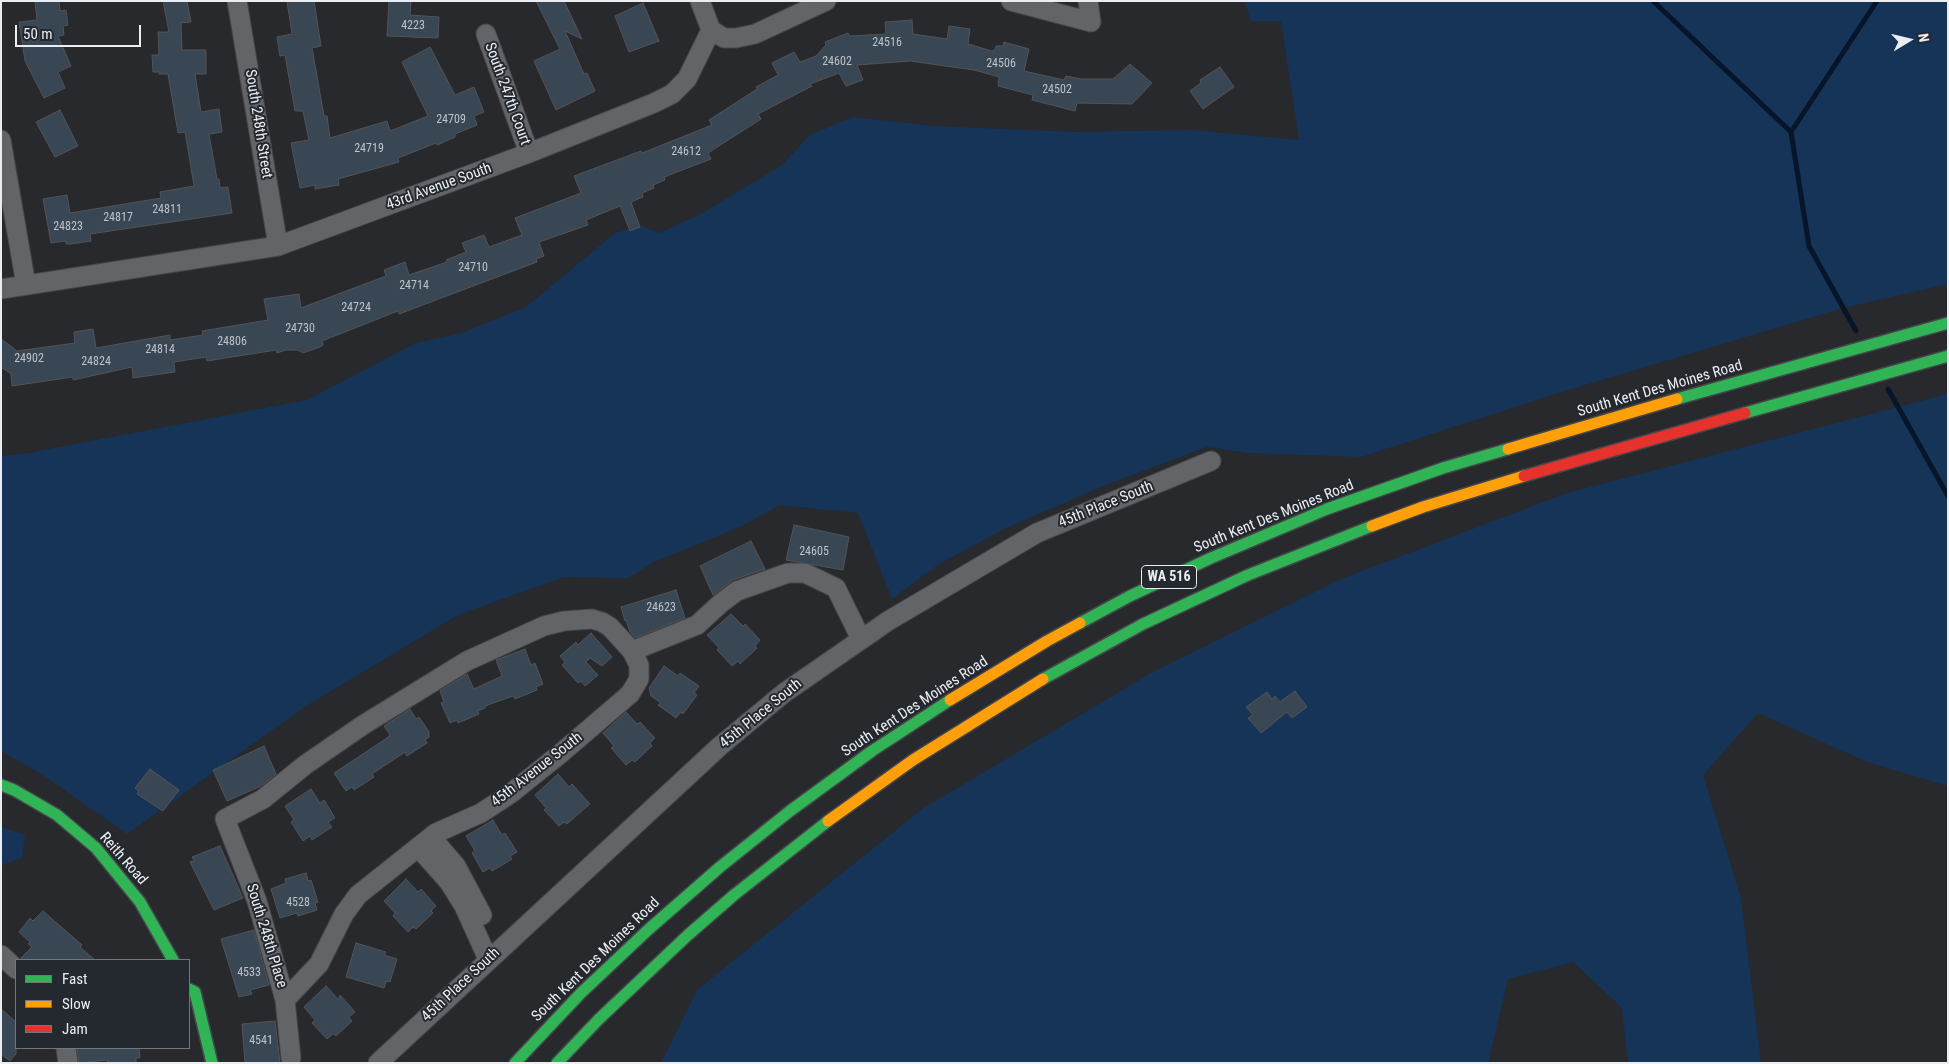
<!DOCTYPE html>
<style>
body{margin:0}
#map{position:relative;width:1949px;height:1064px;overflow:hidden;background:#27292c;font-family:"Roboto Condensed",sans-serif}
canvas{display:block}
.frame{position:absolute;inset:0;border:2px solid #eaedf1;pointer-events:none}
.legend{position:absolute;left:15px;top:959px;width:175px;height:90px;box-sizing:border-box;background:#24292f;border:1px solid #73777d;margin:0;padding:6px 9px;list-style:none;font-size:15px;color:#eaedf1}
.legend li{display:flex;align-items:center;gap:10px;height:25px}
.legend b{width:25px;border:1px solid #73777d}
.north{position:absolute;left:1884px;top:15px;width:50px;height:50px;-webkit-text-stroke:4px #24292f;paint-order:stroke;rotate:81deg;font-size:14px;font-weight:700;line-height:20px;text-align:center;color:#eaedf1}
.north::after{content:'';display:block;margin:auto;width:18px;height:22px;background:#eaedf1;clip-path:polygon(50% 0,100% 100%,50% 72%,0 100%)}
.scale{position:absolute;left:15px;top:25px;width:126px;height:22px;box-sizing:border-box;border:2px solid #eaedf1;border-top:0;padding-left:6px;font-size:15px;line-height:18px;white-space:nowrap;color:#eaedf1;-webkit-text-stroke:4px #24292f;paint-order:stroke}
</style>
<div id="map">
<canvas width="1949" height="1064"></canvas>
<div class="frame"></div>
<ul class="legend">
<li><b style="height:6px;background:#30b455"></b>Fast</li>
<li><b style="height:6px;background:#ff9f0a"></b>Slow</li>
<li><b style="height:6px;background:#e5322d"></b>Jam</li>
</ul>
<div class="north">N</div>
<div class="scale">50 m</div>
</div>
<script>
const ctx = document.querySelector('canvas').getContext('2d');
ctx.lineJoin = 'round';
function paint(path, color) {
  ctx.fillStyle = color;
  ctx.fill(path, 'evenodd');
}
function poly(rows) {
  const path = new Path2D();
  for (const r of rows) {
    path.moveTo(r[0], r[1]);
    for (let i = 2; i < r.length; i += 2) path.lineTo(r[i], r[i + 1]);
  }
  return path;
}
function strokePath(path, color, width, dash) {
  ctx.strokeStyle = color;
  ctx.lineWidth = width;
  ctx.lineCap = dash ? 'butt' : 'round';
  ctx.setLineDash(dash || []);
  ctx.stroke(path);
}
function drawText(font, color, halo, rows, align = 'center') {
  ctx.font = font + ' "Roboto Condensed",sans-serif';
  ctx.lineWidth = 4;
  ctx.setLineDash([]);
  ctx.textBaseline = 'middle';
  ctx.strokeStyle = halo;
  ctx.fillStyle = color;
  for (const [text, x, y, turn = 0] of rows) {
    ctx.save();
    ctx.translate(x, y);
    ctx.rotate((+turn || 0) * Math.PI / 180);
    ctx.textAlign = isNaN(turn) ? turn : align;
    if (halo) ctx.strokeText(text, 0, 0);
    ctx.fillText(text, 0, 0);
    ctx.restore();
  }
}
paint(poly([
 [1244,1,1948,1,1948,284,1843,308,1558,393,1361,457,1247,453,1207,447,1103,486,1004,529,939,564,892,599,858,513,780,505,742,526,654,562,628,578,564,577,458,615,306,706,127,834,43,775,1,751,1,456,28,453,307,400,416,343,462,333,526,307,615,233,641,226,659,233,701,214,782,165,810,135,853,117,935,126,1075,132,1191,130,1299,140,1281,21,1251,21],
 [1948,394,1948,786,1867,762,1758,713,1703,775,1741,898,1761,1063,1628,1063,1622,1008,1573,962,1508,979,1488,1063,661,1063,697,990,922,809,1151,673,1341,579,1567,493],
 [1,827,25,835,22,858,2,865]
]), '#153458');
strokePath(poly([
 [1653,1,1791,132,1809,246,1856,331],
 [1791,132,1877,1],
 [1888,389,1948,496]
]), '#061529', 5);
const building = poly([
 [35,1,59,1,60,11,66,10,68,25,63,26,64,35,58,36,71,66,58,72,65,88,44,98,25,61,19,22,37,20,35,1],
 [163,1,187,1,191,22,181,23,182,50,206,50,206,74,195,74,201,112,219,109,222,132,209,134,217,179,219,179,220,188,228,187,232,213,90,234,91,241,71,244,66,244,66,241,51,243,43,199,67,195,70,213,161,198,160,192,194,186,185,132,178,133,168,74,159,74,160,72,153,72,152,55,159,55,158,32,169,32,163,1],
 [287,1,314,1,321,46,312,48,324,116,327,116,330,138,387,121,390,131,428,116,402,62,430,47,455,95,474,87,484,112,474,116,477,125,455,134,455,137,437,145,436,143,398,158,399,162,338,179,339,185,315,189,315,185,300,188,291,143,309,140,303,111,295,111,285,55,280,56,277,37,292,34,287,1],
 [389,1,411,1,410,15,439,17,438,38,387,36,389,1],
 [536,1,564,1,582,39,565,31,584,74,587,73,595,91,556,110,534,61,560,49,536,1],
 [643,3,659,41,629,52,615,16,643,3],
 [912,20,913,34,947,39,949,26,970,29,968,44,992,51,995,50,996,46,1003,46,1004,42,1029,49,1024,71,1064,80,1066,76,1081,79,1113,79,1130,64,1152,83,1132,104,1077,103,1075,111,1032,100,1033,95,998,86,999,77,974,70,910,61,857,65,863,80,846,86,839,73,810,84,812,86,758,114,761,119,708,153,711,159,664,177,665,180,653,185,654,188,642,193,643,197,631,202,640,227,630,231,620,206,586,220,588,225,539,242,544,256,536,259,537,262,399,314,398,311,322,341,323,345,320,347,303,353,298,350,286,350,277,353,276,350,207,361,206,357,174,362,175,372,133,378,132,367,73,380,73,377,12,386,11,374,1,367,1,339,17,351,75,343,74,332,93,329,96,348,170,335,170,340,203,335,202,331,268,320,264,299,299,294,301,308,386,276,384,270,405,262,409,275,447,262,446,260,466,252,462,243,484,235,489,247,522,235,515,218,581,193,574,176,641,151,642,153,712,125,709,120,757,89,756,87,778,75,772,63,794,52,800,62,816,56,826,45,825,42,848,33,850,36,886,34,885,22,912,20],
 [1220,67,1234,87,1203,109,1190,91,1201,83,1200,80,1220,67],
 [60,110,78,146,55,157,36,122,60,110],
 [794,525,849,537,843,570,786,560,794,525],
 [751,541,765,569,733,580,713,595,700,566,751,541],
 [676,590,685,618,635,638,630,632,626,620,625,621,621,607,676,590],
 [731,614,743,626,745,624,760,640,755,646,757,648,740,664,738,661,732,666,717,650,719,648,707,635,731,614],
 [591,633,612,657,602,666,590,658,586,662,598,675,585,686,581,681,578,683,562,665,565,662,560,656,576,642,578,645,591,633],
 [525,649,531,665,535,663,543,684,536,687,537,690,515,699,513,696,485,706,485,708,478,711,479,714,458,723,457,720,450,723,441,703,444,702,440,691,467,674,474,689,502,676,496,660,525,649],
 [664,666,678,676,680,673,699,686,694,693,697,695,683,714,681,712,676,718,658,705,661,703,651,696,649,688,664,666],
 [1295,691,1307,707,1292,718,1287,712,1261,733,1248,718,1253,715,1246,707,1267,692,1272,699,1275,696,1280,702,1295,691],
 [410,709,416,719,419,717,429,732,429,737,425,740,427,743,407,756,405,752,372,774,374,777,354,790,352,787,346,791,334,773,387,738,390,735,384,726,410,709],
 [626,712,637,724,640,722,655,738,650,743,652,746,635,762,632,760,626,765,611,748,614,746,603,733,626,712],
 [264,746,276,774,261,786,227,801,213,770,264,746],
 [150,769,179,790,163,811,137,794,139,791,135,788,150,769],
 [558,774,569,787,572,784,590,804,567,824,564,822,559,826,544,810,546,808,535,795,558,774],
 [311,789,320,803,324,800,335,818,328,822,332,827,312,840,310,836,303,841,291,822,294,820,285,806,311,789],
 [493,820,502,835,505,833,517,852,510,856,512,859,492,871,490,868,483,872,472,853,475,851,466,836,493,820],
 [220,846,243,898,214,910,190,862,194,861,192,857,220,846],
 [306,873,308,881,311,880,318,902,315,903,317,910,298,916,297,913,280,918,271,889,286,883,285,879,306,873],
 [406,879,418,892,421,889,436,906,431,911,433,913,416,929,413,927,408,932,393,916,395,913,384,901,406,879],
 [43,911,82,945,80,947,95,960,23,960,21,958,32,947,28,944,30,942,19,932,30,918,33,921,43,911],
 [254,930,269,985,250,990,252,994,239,997,221,939,254,930],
 [356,943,386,952,384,955,397,959,390,982,386,981,384,988,346,977,356,943],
 [326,986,339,1000,340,995,355,1012,349,1017,352,1021,336,1036,333,1034,327,1039,312,1023,315,1020,304,1007,326,986],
 [1,1009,16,1022,16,1054,10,1061,1,1054,1,1009],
 [275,1021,280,1063,245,1063,242,1024,275,1021],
 [77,1048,139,1048,140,1058,136,1058,136,1063,108,1063,107,1060,79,1063,77,1048]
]);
paint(building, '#394653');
strokePath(building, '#525457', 1);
const street = poly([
 [237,1,278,246],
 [700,1,711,30],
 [1011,1,1091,22,1088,1],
 [711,30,724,38,736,38,755,34,826,1],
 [486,34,529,153],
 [1,140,26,285],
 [1,289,278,246,529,153,654,103,672,94,687,79,711,30],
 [632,651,697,625,721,603,737,591,788,573,805,573,836,588,861,639],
 [431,837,456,866,482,915],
 [418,847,449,882,464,906,488,959],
 [1,955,16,969],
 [285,1000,319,964,344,914,358,895,436,833,481,813,510,794,560,754,630,694,639,679,639,665,632,651,610,627,602,622,592,619,564,621,544,626,467,661,363,725,305,765,263,799,225,819,257,901,285,1000,291,1058],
 [66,1048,68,1063],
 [378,1063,720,746,784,693,888,621,1037,533,1211,461]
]);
const fast = poly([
 [1677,399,1948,323],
 [1745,413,1948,356],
 [1080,623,1130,596,1211,558,1327,509,1443,468,1508,449],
 [1043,679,1143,624,1248,575,1372,526],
 [1,785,14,790,57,815,96,848,140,902,173,960],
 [189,989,195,992,212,1063],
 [515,1063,581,993,649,929,720,867,790,811,872,751,950,700],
 [557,1063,599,1019,688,935,734,895,828,821]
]);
const slow = poly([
 [1508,449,1677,399],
 [1372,526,1423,507,1524,476],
 [950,700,1047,641,1080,623],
 [828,821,913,760,1043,679]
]);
const jam = poly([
 [1524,476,1745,413]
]);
strokePath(street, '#444649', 21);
strokePath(fast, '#444649', 14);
strokePath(slow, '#444649', 14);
strokePath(jam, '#444649', 14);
strokePath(street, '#626468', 19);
strokePath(fast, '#30b455', 11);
strokePath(slow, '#ff9f0a', 11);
strokePath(jam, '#e5322d', 11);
drawText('12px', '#bec3ca', null, [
 ["4223",413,26],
 ["24516",887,43],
 ["24602",837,62],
 ["24506",1001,64],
 ["24502",1057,90],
 ["24709",451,120],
 ["24719",369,149],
 ["24612",686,152],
 ["24811",167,210],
 ["24817",118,218],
 ["24823",68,227],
 ["24710",473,268],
 ["24714",414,286],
 ["24724",356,308],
 ["24730",300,329],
 ["24806",232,342],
 ["24814",160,350],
 ["24902",29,359],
 ["24824",96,362],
 ["24605",814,552],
 ["24623",661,608],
 ["4528",298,903],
 ["4533",249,973],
 ["4541",261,1041]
]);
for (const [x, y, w] of [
 [1169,577,55]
]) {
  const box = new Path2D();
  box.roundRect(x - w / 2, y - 11.5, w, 23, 4);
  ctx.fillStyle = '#24292f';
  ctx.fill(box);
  strokePath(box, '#eaedf1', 1);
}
drawText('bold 14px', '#eaedf1', null, [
 ["WA 516",1169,577]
]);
drawText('15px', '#eaedf1', '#24292f', [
 ["South 247th Court",507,94,70],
 ["South 248th Street",258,124,81],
 ["43rd Avenue South",439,187,-20],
 ["South Kent Des Moines Road",1660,389,-16],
 ["45th Place South",1106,505,-22],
 ["South Kent Des Moines Road",1274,517,-22],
 ["South Kent Des Moines Road",915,707,-33],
 ["45th Place South",761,714,-39],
 ["45th Avenue South",537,770,-38],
 ["Reith Road",123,859,49],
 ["South 248th Place",266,936,73],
 ["South Kent Des Moines Road",596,960,-44],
 ["45th Place South",461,985,-43]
]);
</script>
